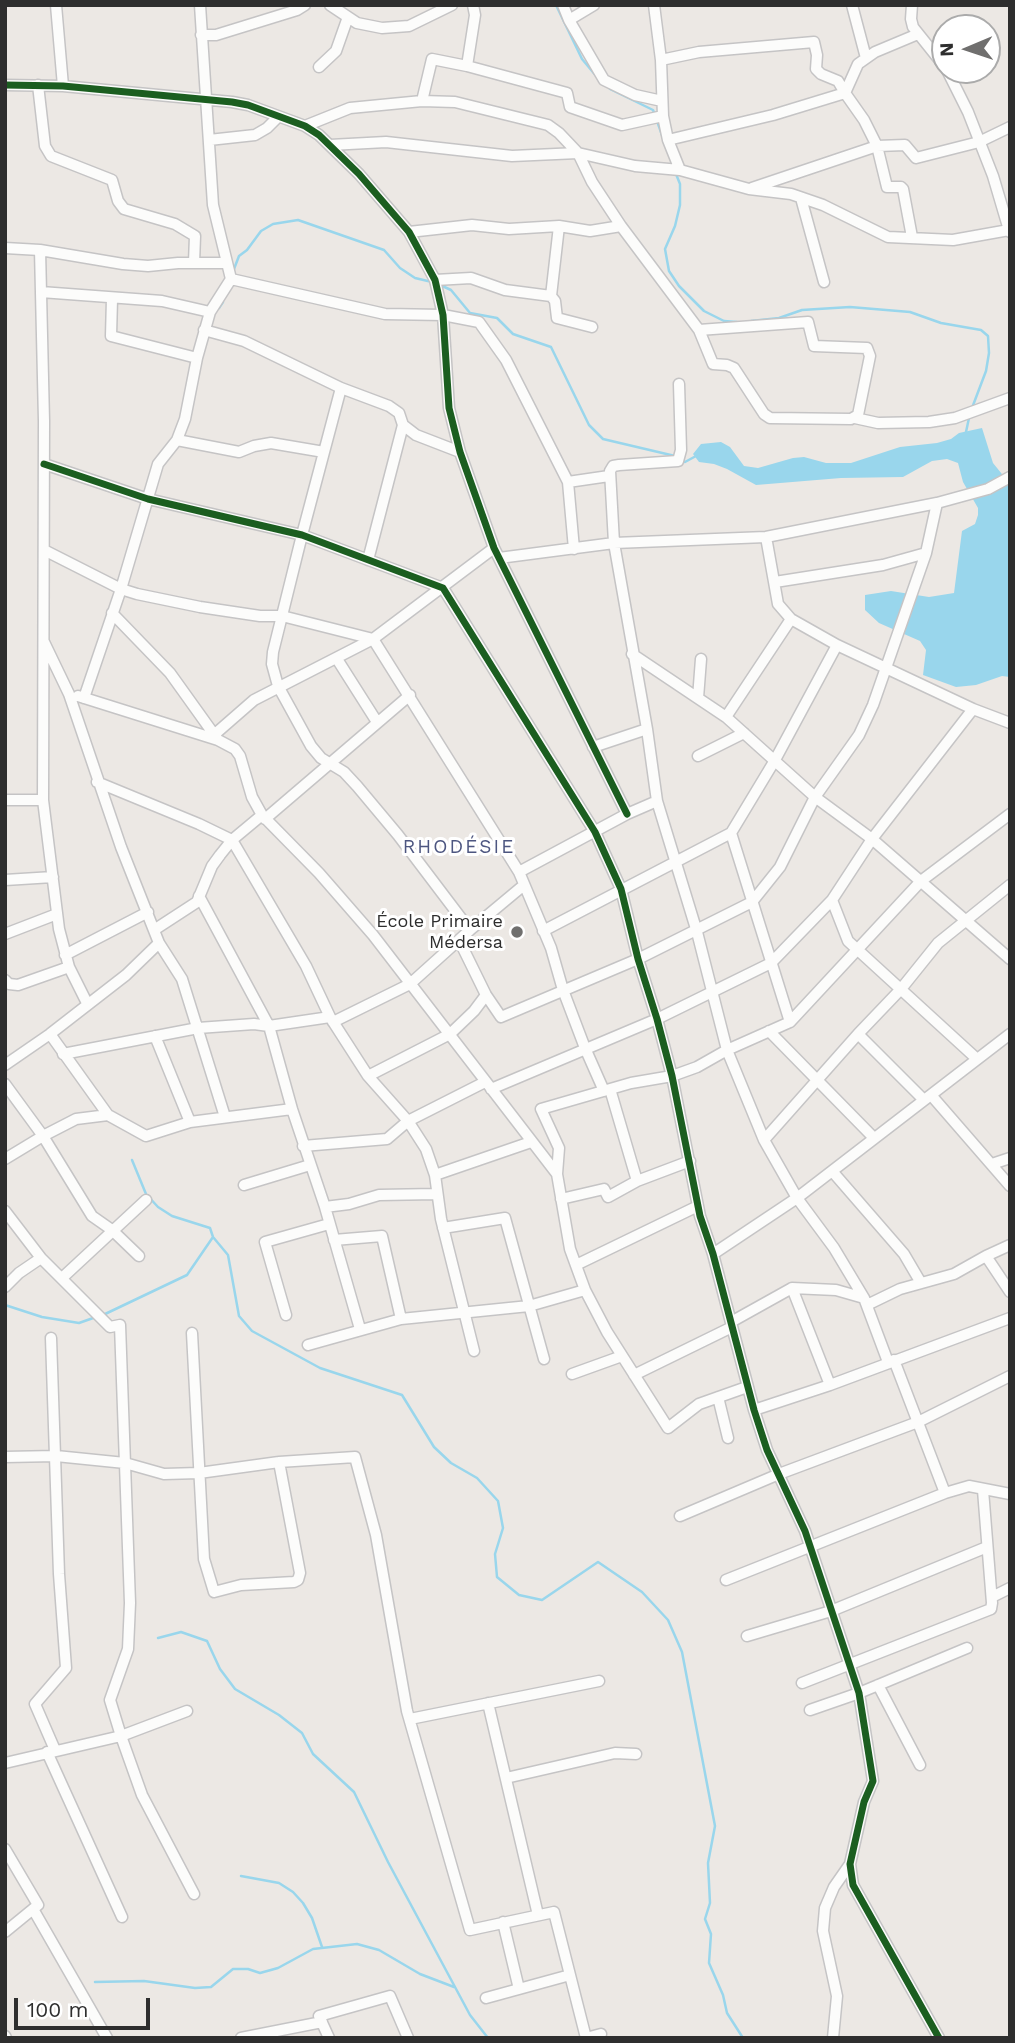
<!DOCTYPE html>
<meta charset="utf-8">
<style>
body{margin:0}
#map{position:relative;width:1015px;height:2043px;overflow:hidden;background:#ece8e4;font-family:"Work Sans",sans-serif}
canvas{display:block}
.frame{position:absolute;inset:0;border:7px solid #2e2e2e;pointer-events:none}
.north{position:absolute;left:931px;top:14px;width:70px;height:70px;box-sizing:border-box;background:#fff;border:2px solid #ababab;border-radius:50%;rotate:268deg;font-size:19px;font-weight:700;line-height:28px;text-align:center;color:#2e2e2e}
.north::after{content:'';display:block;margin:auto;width:24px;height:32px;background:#706f6e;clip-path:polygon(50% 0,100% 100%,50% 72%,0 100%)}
.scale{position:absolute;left:14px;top:1998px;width:136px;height:32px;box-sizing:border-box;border:4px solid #2e2e2e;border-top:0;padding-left:9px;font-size:21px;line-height:24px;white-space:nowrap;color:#2e2e2e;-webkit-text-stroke:5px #fff;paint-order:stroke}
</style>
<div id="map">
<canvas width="1015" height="2043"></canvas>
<div class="frame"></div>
<div class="north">N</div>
<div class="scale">100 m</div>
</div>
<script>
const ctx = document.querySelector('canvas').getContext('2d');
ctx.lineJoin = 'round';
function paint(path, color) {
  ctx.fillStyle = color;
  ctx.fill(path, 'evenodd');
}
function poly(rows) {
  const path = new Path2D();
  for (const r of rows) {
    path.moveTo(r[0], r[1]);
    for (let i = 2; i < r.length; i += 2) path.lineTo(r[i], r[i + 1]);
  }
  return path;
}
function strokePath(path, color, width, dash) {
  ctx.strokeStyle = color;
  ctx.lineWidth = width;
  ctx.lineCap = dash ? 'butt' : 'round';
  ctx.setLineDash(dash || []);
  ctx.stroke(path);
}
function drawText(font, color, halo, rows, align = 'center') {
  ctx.font = font + ' "Work Sans",sans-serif';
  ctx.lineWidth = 6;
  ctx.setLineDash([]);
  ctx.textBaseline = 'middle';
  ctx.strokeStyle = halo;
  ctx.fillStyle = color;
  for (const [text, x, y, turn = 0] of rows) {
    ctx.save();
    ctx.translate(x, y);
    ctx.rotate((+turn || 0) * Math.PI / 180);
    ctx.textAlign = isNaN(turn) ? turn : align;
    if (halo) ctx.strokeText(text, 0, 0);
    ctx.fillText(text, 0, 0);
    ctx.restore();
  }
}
paint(poly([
 [982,428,993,463,1010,484,1010,677,1002,676,976,685,956,687,923,675,926,650,920,641,879,623,865,610,865,595,891,591,929,597,954,593,962,531,975,524,978,515,978,508,963,482,958,463,947,459,932,461,903,477,841,478,756,485,727,469,714,464,699,462,693,454,701,444,721,442,730,447,744,466,758,468,793,458,804,457,826,463,851,463,900,447,937,443,951,439,959,433]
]), '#99d6ec');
strokePath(poly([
 [556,5,582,59,602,83],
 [610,89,653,110,655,115],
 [657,121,662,135],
 [676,174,680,184,680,205,675,226,665,249,669,271,679,286,704,311,724,321,737,322],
 [234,269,239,256,247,250,261,231,273,224,298,220,384,250,400,268,415,278,432,282],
 [438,284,451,290,470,313,497,318,513,334,551,347,589,425,603,439,675,456],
 [219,308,223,302],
 [751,321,779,318,802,310,850,307,910,312,941,323,981,330,988,336,989,353,986,371,972,408],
 [966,432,969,418],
 [680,460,685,462,696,456],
 [132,1160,146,1194,158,1207,172,1216,210,1228,213,1237,228,1255,239,1316,252,1331,320,1368,402,1395,434,1447,451,1463,477,1478,498,1501,503,1528,495,1554,497,1577,519,1595,542,1600,598,1562,642,1592,668,1620,682,1652,715,1826,708,1863,710,1903,705,1919,711,1934,709,1963,723,1995,727,2013,743,2038],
 [5,1305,42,1317,79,1323,96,1317],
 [103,1315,187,1275,213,1237],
 [158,1638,181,1632,207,1641,220,1669,235,1689,279,1715,302,1733,313,1754,354,1792,388,1862,470,2015,488,2038],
 [241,1876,279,1883,293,1892,303,1903,312,1918,322,1947],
 [95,1982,144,1981,195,1988,211,1987,233,1969,248,1969,260,1973,278,1968,313,1949,357,1944,379,1950,420,1974,454,1987]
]), '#99d6ec', 2.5);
const street = poly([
 [56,5,63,86],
 [330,5,357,23,382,28,409,26,452,5],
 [563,5,569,20,604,80,635,95,662,101],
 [654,5,661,60,663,116,668,140],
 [852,5,866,58],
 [912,5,911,19,913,27,945,67],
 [569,20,594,5],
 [201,35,216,35,297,10,305,5],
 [661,60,699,52,814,42,817,55,816,69,821,74,838,81,845,93],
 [467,66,475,15,473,5],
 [319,67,336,51,348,17],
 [947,70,968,112,993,176,1009,230],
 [5,85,63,86,232,102,248,105,305,126,319,135,359,174,409,232,435,280,443,315,449,408,460,452,494,548,627,814],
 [38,85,45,146,51,156,112,180,118,201,124,209,175,224,195,236,194,263],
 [845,93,858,64,875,52,918,34],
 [422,101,432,59,467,66,567,93,570,107,622,125,663,116],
 [305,126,350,108,422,101,455,102,548,125,559,133,578,153,592,182,621,226,699,330,713,364,727,365,734,368,764,414,770,418,851,419,858,415,870,356,867,348,814,346,808,322,699,330],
 [209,140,255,135,267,128,278,117],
 [330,145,386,142,512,156,578,153,635,166,680,170,749,189,791,194,823,205,888,237,953,240,1009,230,1010,232],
 [680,170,668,140,773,115,845,93,864,120,877,146,905,145,916,158,979,142,1010,127],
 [752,188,877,146,887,187,901,187,903,189,912,237],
 [801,198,824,282],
 [409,232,472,225,509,229,559,226,590,231,621,226],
 [5,248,40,250,123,264,148,266,178,263,226,263],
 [40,250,44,421,43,800,59,929,69,967,87,1003],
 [231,279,385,314,443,315,479,322,506,360,568,482,574,549],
 [435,280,471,278,505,290,551,296,555,301,557,318,592,327],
 [41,292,162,301,210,312],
 [551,296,559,226],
 [112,299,111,336,197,358],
 [204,330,244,341,341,388,389,406,399,413,403,425,416,435,460,452],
 [341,388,302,535,273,652,272,664,278,686,311,746,321,758,344,772,357,786,398,835,470,930],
 [855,418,878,423,929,422,955,418,1010,398],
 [177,440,239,452,254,446,271,443,324,452],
 [44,464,148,499,302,535,443,588,595,832,621,889,638,959,657,1019,672,1076,700,1216,713,1254,754,1410,767,1450,805,1531,859,1693,873,1781,864,1802,850,1864,853,1885,939,2038],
 [568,482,609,476],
 [766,537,778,604,791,619,837,645,973,709,1010,723],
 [44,550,121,589,137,594,200,607,260,616,282,616,373,639,519,872,551,948,563,990,585,1048,604,1091],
 [499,558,614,543,766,537,937,503,988,489,1010,477],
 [368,560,403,425],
 [775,582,883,565,926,553],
 [112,613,170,673,218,740],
 [44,642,69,694,121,847,159,943,182,979,225,1117],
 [632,654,726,717,815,797,872,839,1010,959],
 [337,659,377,722],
 [78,696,218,740,235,749,240,756,252,797,262,815,232,840,220,855,212,866,197,902,154,930],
 [84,698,121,589,158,464,177,440,185,419,197,358,210,312,231,279,213,205,200,5],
 [698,698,701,659],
 [726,717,791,619],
 [647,729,657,801,697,932,727,1050,790,1022,731,833],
 [215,734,254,700,373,639,494,548],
 [593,747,647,729,614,543,610,471,613,466,619,465,678,461,681,450,679,384],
 [698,756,744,733],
 [97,782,199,824,232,840,306,966,330,1017,368,1076,408,1121,426,1149,435,1175,441,1219,474,1351],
 [5,800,43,800],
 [262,815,319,873,373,935,557,1174,570,1249,585,1290,529,1306,401,1319,308,1345],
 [265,819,410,695],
 [519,872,627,814,657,801],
 [5,880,53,877],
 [199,896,269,1026,292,1109,325,1207,360,1329],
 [832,900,848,941,977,1059],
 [543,931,731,833,775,760,837,645],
 [5,934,57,914],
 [459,940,486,995,501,1017,638,959,752,902,780,867,815,797,859,735,873,705,926,553,937,503],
 [65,955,148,912],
 [5,980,9,984,18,985,69,967],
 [333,1022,410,984,470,930,524,885],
 [790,1022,921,881,1010,814],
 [769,1031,874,1138],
 [50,1034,108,1115,146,1136,190,1122,292,1109],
 [858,1034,924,1100],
 [155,1036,190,1122],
 [63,1054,198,1028,254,1024,269,1026,330,1017],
 [5,1065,50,1034,126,975,159,943],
 [368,1076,450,1034,474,1011,486,995],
 [5,1084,43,1136,92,1216,112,1230,139,1256],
 [491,1089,657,1019,771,963,832,900,872,839,973,709],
 [610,1089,637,1181],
 [931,1095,1010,1186],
 [764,1140,858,1034,901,989,938,943,1010,885],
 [303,1146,387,1139,408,1121,485,1082],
 [5,1159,43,1136,76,1119,108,1115],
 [992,1164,1010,1158],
 [832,1171,904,1254,921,1283],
 [557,1174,559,1148,541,1109,631,1083,672,1076,697,1067,727,1050,764,1140,797,1198,834,1248,864,1298,888,1362],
 [435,1175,531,1142],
 [244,1185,310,1165],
 [561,1199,604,1189,608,1197,637,1181,690,1161],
 [325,1207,349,1204,379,1195,436,1194],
 [5,1211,41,1258,110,1327,120,1325,130,1603,128,1649,110,1700,121,1736,187,1711],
 [443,1228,505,1218,544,1359],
 [334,1240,382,1236,401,1319],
 [713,1254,797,1198,1010,1034],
 [986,1256,1010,1245],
 [576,1265,698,1206],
 [62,1278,146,1200],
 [5,1287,19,1273,41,1258],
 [792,1288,830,1385],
 [585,1290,607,1332,668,1428,699,1404,747,1387],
 [867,1305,900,1289,954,1274,986,1256,1010,1292],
 [286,1315,265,1242,329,1224],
 [731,1322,792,1288,836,1290,864,1298],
 [192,1333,204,1559,214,1592,241,1585,294,1582,298,1580,300,1573,279,1462],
 [51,1338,59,1574,66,1668,35,1704,55,1750],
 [894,1360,945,1493],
 [572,1374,622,1356],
 [634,1375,732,1327],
 [718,1397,728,1438],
 [754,1410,830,1385,1010,1318],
 [5,1457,56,1456,125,1463,164,1474,199,1473,279,1462,355,1457,376,1535,407,1711,470,1930,554,1912,586,2038,601,2034],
 [680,1516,779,1474,918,1422,1010,1376],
 [726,1580,945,1493,969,1486,1010,1494],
 [992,1597,1010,1588],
 [747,1636,831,1611,987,1547],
 [802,1683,991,1609,992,1603,983,1490],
 [878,1685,920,1765],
 [488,1703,538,1915],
 [810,1710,859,1693,967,1648],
 [410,1719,599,1681],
 [47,1752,122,1917],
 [5,1763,121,1736,142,1795,194,1894],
 [506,1778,615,1753,636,1754],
 [5,1849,38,1905,5,1932],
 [33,1909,107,2038],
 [503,1922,519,1989],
 [486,1998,570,1975],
 [5,2036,6,2038],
 [241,2038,322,2022],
 [329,2038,319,2016,390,1996,408,2038],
 [833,2038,837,1996,823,1931,825,1908,834,1887,850,1864]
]);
strokePath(street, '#c5c4c5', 13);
strokePath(street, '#fcfcfb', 10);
strokePath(poly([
 [5,85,63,86,232,102,248,105,305,126,319,135,359,174,409,232,435,280,443,315,449,408,460,452,494,548,627,814],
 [44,464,148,499,302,535,443,588,595,832,621,889,638,959,657,1019,672,1076,700,1216,713,1254,754,1410,767,1450,805,1531,859,1693,873,1781,864,1802,850,1864,853,1885,939,2038]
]), '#1b5e20', 7);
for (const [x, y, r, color] of [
 [517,932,7,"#706f6e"]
]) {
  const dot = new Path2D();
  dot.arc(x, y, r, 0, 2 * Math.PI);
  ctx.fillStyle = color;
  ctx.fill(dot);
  strokePath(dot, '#fff', 2.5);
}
drawText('18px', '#2e2e2e', '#fff', [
 ["École Primaire",503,922],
 ["Médersa",503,943]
], 'right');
ctx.letterSpacing = '2px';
drawText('19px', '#4d5680', '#fff', [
 ["RHODÉSIE",459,847]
]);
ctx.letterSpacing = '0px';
</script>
